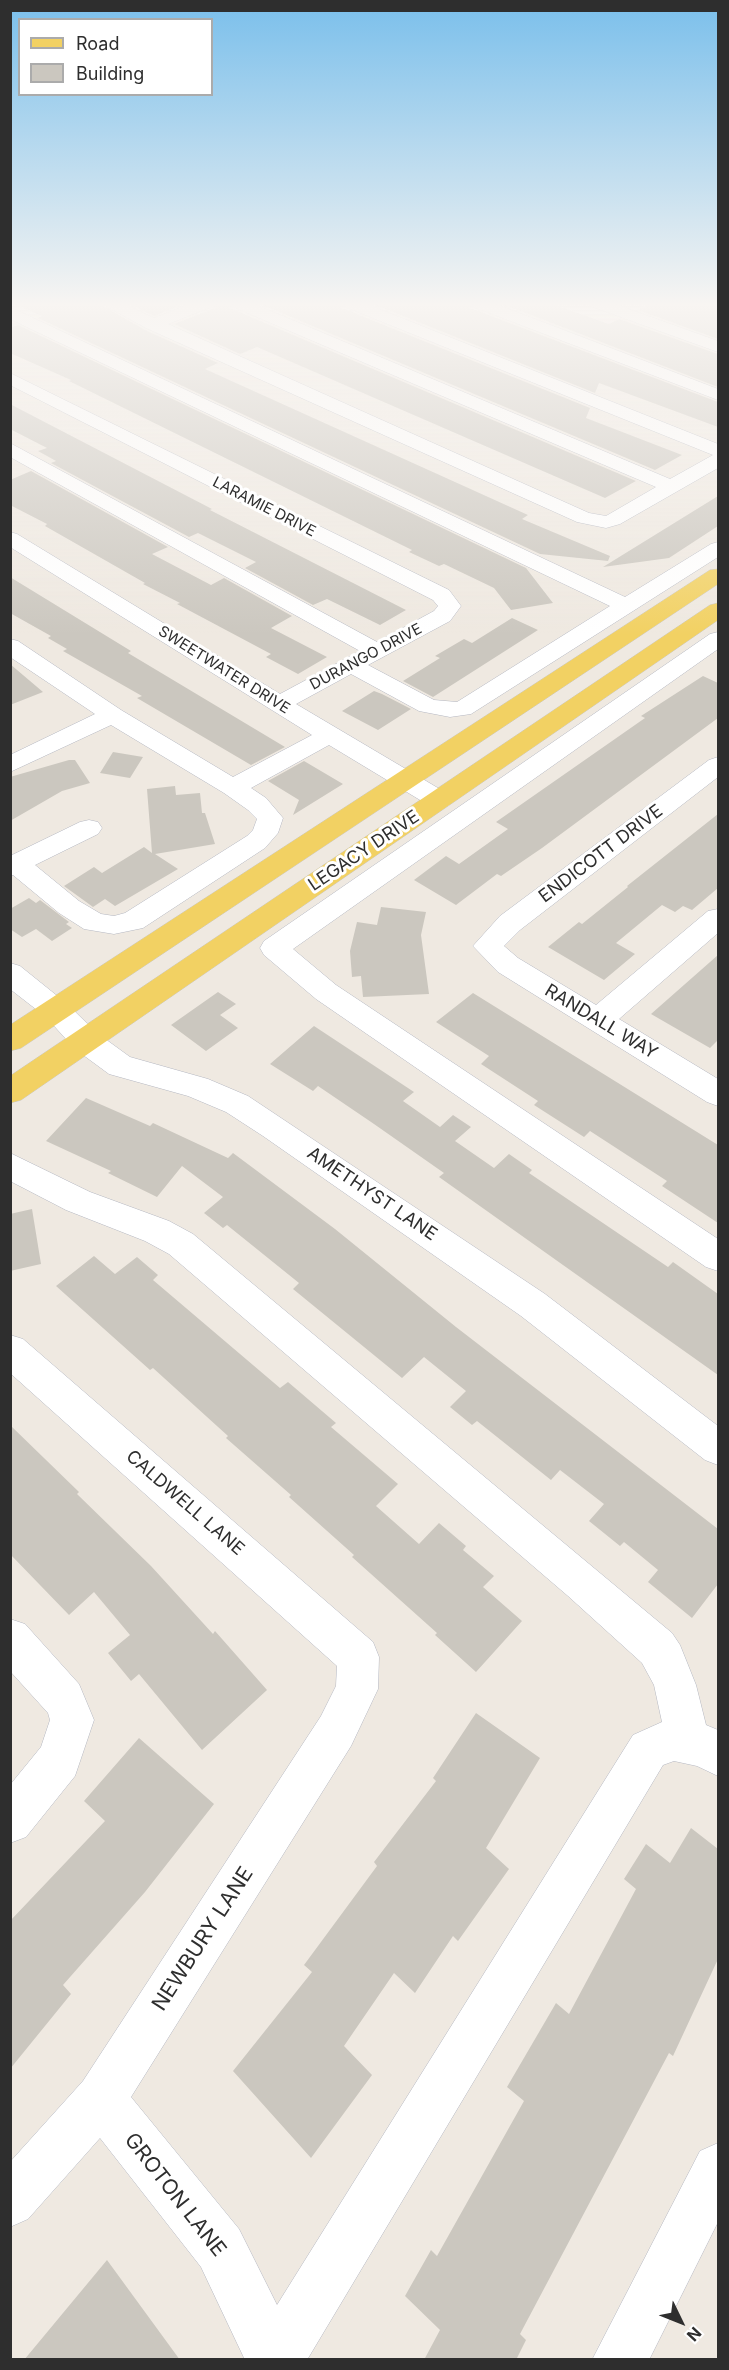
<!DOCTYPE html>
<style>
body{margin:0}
#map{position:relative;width:729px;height:2370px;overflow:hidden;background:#efe9e1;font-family:Inter,sans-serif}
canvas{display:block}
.frame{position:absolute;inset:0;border:12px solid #2e2e2e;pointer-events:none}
.legend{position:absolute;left:18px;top:18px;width:195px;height:78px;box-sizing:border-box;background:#fff;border:2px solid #ababab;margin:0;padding:8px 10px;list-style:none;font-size:18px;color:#2e2e2e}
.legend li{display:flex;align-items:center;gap:12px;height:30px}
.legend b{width:30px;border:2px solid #ababab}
.north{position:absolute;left:651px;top:2292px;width:60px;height:60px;-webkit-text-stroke:4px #fff;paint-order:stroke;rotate:133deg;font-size:16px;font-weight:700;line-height:24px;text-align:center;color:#2e2e2e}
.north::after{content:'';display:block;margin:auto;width:21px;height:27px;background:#2e2e2e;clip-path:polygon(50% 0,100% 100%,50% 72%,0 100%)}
</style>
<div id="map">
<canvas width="729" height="2370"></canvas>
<div class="frame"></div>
<ul class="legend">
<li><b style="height:8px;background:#f2d163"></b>Road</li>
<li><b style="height:16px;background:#cbc7bf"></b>Building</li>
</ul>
<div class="north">N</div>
</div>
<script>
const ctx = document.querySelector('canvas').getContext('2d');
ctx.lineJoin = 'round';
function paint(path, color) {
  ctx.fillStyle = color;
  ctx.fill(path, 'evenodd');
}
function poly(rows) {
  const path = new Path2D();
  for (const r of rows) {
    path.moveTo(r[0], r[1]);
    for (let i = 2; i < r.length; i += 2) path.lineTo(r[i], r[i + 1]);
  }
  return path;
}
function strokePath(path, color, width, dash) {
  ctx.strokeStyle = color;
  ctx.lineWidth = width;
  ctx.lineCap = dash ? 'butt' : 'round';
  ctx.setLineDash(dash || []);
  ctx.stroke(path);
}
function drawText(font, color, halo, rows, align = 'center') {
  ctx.font = font + ' Inter,sans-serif';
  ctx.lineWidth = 6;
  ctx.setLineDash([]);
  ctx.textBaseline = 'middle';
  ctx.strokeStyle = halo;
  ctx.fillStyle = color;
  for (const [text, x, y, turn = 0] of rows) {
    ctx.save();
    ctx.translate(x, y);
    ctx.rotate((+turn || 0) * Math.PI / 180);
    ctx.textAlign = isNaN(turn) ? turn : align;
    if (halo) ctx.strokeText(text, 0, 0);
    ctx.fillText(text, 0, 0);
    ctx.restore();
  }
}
paint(poly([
 [13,303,98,303,145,330,218,363,205,369,528,515,522,519,610,556,608,561,540,554,38,318,42,316],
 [128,303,185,303,154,316],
 [218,303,227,303,230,308,636,481,605,498,257,347,240,354,174,324,215,308],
 [271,303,339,303,342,308,590,408,586,418,682,455,655,470,265,306],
 [371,303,467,303,470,308,718,402,718,427,599,383,595,393],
 [500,303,549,303,609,324,619,319,718,354,718,387],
 [652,303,718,303,718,339,638,310],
 [18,325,526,568,553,603,511,610,494,588,444,564,439,566,409,552,412,550,69,381,71,380,10,353,10,328],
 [10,404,212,509,210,510,406,610,380,625,327,599,313,605,245,568,256,562,198,533,189,537,51,463,56,461,38,451,47,448,10,429],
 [31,471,168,547,152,554,211,585,224,578,292,616,271,628,327,657,298,674,266,657,271,654,177,604,180,603,143,584,145,583,45,526,47,524,10,505,10,480],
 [718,496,718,526,669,558,603,567],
 [10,577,131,651,128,653,285,747,251,765,137,698,142,696,63,651,67,649,48,638,51,636,10,613],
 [512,618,538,630,433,697,403,681,440,658,435,656,464,639,472,643],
 [10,664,43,692,10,705],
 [703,676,718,683,718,718,542,848,501,876,497,874,456,905,414,880,446,856,459,864,508,829,496,822,645,718,641,716],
 [374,691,382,694,411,709,378,730,342,711],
 [113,752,143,757,130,778,100,773],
 [69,760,75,760,90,783,62,791,10,821,10,777],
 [304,761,343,784,293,815,299,800,268,781],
 [175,786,176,795,200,793,202,813,205,813,215,844,155,854,178,869,115,906,105,899,93,907,64,886,94,867,102,873,144,847,152,853,147,789],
 [718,814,718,888,692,910,683,906,675,912,662,905,616,943,635,954,604,980,548,947,579,922,582,924,628,887,627,886],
 [29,898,36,903,40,900,69,922,66,924,72,928,52,941,36,929,22,937,10,929,10,909],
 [381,907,426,912,421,935,429,994,363,997,361,976,352,977,350,951,357,922,377,925],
 [718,955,718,1040,710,1048,651,1014],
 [218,992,236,1004,220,1015,238,1028,206,1051,171,1025],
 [473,993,718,1145,718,1223,662,1186,667,1181,590,1131,584,1137,534,1105,538,1101,481,1064,489,1056,436,1022],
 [314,1026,414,1092,403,1101,440,1127,453,1115,471,1127,455,1141,494,1168,509,1154,532,1170,529,1173,600,1221,668,1267,673,1262,718,1294,718,1375,439,1177,444,1173,374,1124,318,1086,313,1091,270,1064],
 [86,1098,150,1126,153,1123,228,1158,233,1153,335,1229,456,1327,718,1529,718,1584,692,1618,648,1582,658,1570,624,1542,620,1546,589,1521,604,1504,560,1470,551,1480,477,1421,472,1425,450,1407,466,1391,424,1357,402,1378,293,1289,299,1283,227,1225,223,1228,204,1213,223,1197,182,1166,157,1197,108,1173,111,1171,46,1141],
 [32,1209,41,1264,10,1271,10,1214],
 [94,1256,115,1274,137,1257,158,1275,153,1280,280,1388,288,1382,336,1423,331,1427,398,1484,376,1506,419,1544,439,1523,466,1546,463,1550,494,1576,483,1587,522,1621,476,1672,435,1635,437,1633,352,1557,354,1555,289,1497,291,1495,226,1438,228,1436,153,1368,150,1370,56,1286],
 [10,1425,79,1492,77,1494,151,1566,213,1634,215,1631,267,1690,202,1750,139,1674,131,1681,108,1653,130,1635,94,1592,69,1615,10,1554],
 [476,1713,540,1758,486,1848,509,1869,458,1941,453,1936,415,1993,394,1973,344,2046,372,2075,311,2158,233,2071,312,1972,304,1965,377,1866,374,1862,436,1781,433,1778],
 [139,1738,214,1804,145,1892,63,1985,71,1994,10,2069,10,1921,105,1821,84,1801],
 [691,1828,718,1849,718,1959,673,2056,669,2053,520,2334,526,2340,516,2360,424,2360,440,2330,405,2296,431,2250,437,2256,524,2101,507,2087,556,2003,569,2014,636,1889,624,1879,646,1844,670,1863],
 [107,2260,180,2360,24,2360]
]), '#cbc7bf');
const minor = poly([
 [100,303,122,303,154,318,192,303,216,303,214,306,168,324,589,513,606,516,656,487,231,306,229,303,252,303,670,479,713,455,343,306,341,303,364,303,718,444,718,468,620,524,606,528,577,522,146,328,100,303],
 [469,303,493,303,718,389,718,400,471,306,469,303],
 [588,303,612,303,718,341,718,352,590,306,588,303],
 [10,307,625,597,711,544,718,542,718,557,471,714,450,717,419,711,351,674,296,704,448,794,452,800,448,806,439,808,430,806,329,745,251,788,266,798,283,818,278,833,265,848,143,928,114,934,84,929,59,913,13,875,10,876,10,856,80,822,89,820,98,822,102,828,98,834,35,865,79,901,101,914,114,916,125,913,247,836,253,830,257,819,248,810,224,793,111,725,10,772,10,755,95,714,10,657,10,639,18,641,121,710,233,777,312,735,10,547,10,532,17,534,280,694,360,651,10,457,10,443,377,642,434,611,438,606,433,600,10,385,10,373,449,590,461,606,450,621,368,665,434,700,457,702,610,606,10,319,10,307],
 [718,632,718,649,293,949,336,985,718,1239,718,1271,706,1267,316,999,264,955,260,948,264,941,710,634,718,632],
 [718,757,718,777,520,930,504,946,518,958,596,1005,708,911,718,909,718,933,619,1019,718,1079,718,1106,707,1102,498,972,473,946,500,916,709,760,718,757],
 [10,963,20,966,66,1003,97,1033,130,1057,208,1079,248,1096,545,1294,718,1426,718,1465,705,1460,521,1316,263,1136,226,1112,188,1096,109,1074,75,1049,46,1017,10,989,10,963],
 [10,1153,90,1192,169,1221,193,1234,672,1633,680,1645,696,1685,706,1725,718,1730,718,1776,697,1766,674,1761,663,1765,307,2360,245,2360,201,2267,100,2138,28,2219,10,2227,10,2162,83,2081,321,1716,336,1686,337,1666,10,1373,10,1335,23,1339,373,1642,379,1657,378,1689,351,1746,131,2097,239,2229,277,2305,633,1735,662,1722,654,1685,642,1663,568,1596,169,1254,145,1241,66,1210,10,1181,10,1153],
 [10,1619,25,1624,79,1684,94,1720,75,1776,26,1837,10,1843,10,1785,41,1747,50,1720,48,1713,10,1671,10,1619],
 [718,2143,718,2222,649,2360,592,2360,700,2151,718,2143]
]);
const major = poly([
 [718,569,718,584,21,1048,10,1051,10,1025,710,570,718,569],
 [718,603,718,620,21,1100,10,1103,10,1076,710,605,718,603]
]);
strokePath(minor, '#b4b7c1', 1);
strokePath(major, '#c9c9c9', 1);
paint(minor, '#fff');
paint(major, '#f2d163');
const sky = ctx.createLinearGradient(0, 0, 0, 635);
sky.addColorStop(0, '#7abfeb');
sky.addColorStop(0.48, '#f8f5f2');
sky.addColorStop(1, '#f8f5f200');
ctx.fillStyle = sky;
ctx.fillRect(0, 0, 729, 635);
drawText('15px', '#2e2e2e', '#fff', [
 ["LARAMIE DRIVE",264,507,27],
 ["DURANGO DRIVE",366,657,-28],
 ["SWEETWATER DRIVE",224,670,32]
]);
drawText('18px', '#2e2e2e', '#fff', [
 ["LEGACY DRIVE",364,851,-34],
 ["ENDICOTT DRIVE",601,854,-37],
 ["RANDALL WAY",601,1022,31],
 ["AMETHYST LANE",372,1194,34],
 ["CALDWELL LANE",185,1503,41]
]);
drawText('21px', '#2e2e2e', '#fff', [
 ["NEWBURY LANE",203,1939,-57],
 ["GROTON LANE",175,2195,52]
]);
</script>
